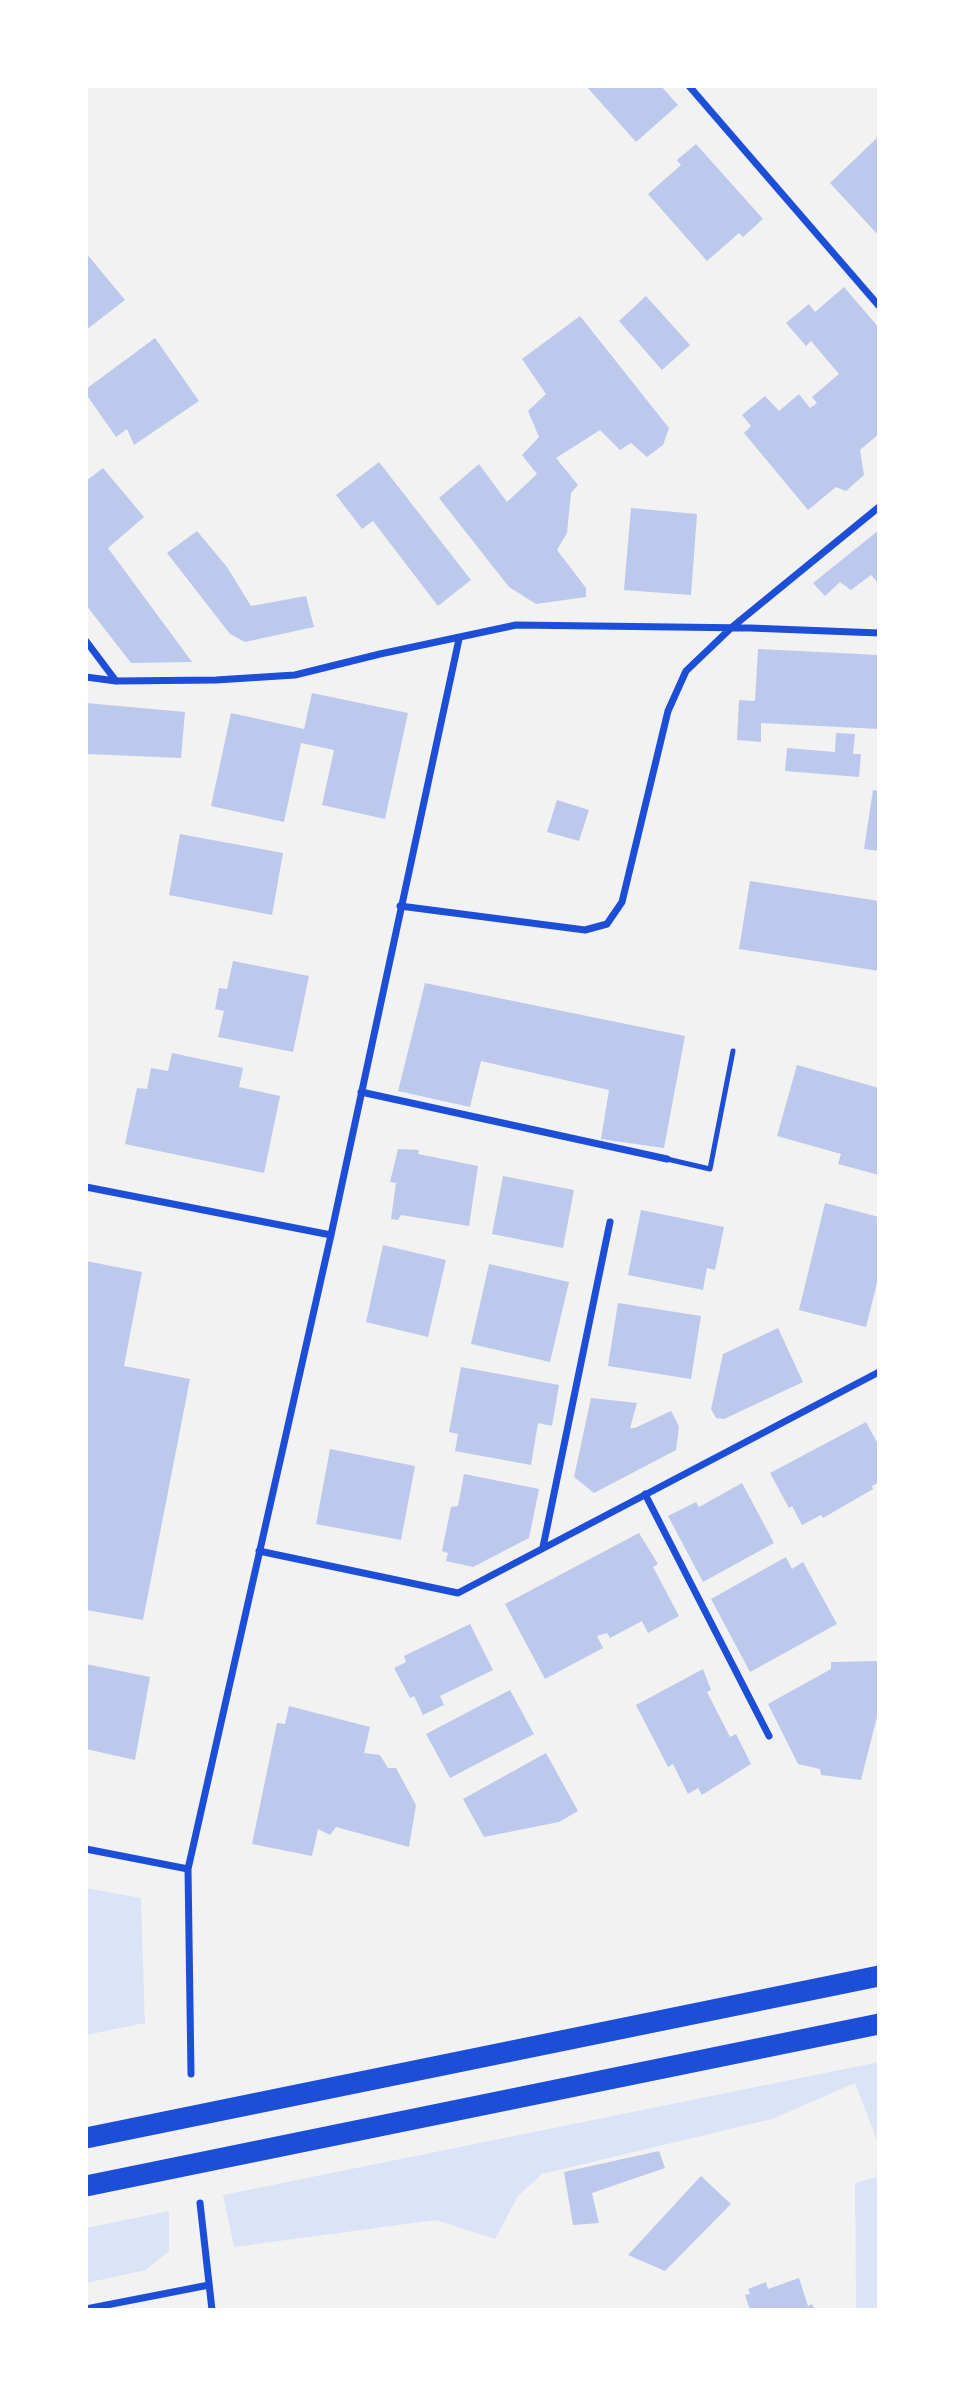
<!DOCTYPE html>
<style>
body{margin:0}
#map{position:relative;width:965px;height:2396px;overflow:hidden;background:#f2f2f2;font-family:Bitter,serif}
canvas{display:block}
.frame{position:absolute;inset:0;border:88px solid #fff;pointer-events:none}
</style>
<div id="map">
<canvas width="965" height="2396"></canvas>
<div class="frame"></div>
</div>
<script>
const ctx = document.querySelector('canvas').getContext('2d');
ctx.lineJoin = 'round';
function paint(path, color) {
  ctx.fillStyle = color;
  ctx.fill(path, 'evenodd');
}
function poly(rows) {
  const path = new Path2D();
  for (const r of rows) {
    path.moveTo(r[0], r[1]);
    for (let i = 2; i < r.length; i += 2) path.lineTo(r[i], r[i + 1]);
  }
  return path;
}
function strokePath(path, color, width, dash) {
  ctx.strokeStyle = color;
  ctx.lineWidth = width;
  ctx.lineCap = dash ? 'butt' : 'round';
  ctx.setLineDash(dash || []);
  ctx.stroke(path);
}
paint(poly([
 [86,1888,141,1898,145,2023,86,2035],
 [879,2062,879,2310,856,2310,855,2183,876,2177,878,2143,855,2083,772,2119,542,2174,518,2196,495,2239,436,2220,234,2247,223,2195],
 [169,2211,169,2251,146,2270,86,2283,86,2228]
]), '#dbe4f7');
paint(poly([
 [586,86,661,86,678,105,636,142],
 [879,136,879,236,830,183],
 [696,144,763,219,743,237,739,233,707,261,648,194,681,165,677,160],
 [86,253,125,300,86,330],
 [844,287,879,328,879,434,860,450,864,475,846,491,836,487,808,510,744,433,751,426,742,415,765,396,779,411,799,394,810,408,817,403,812,397,839,374,811,341,806,346,786,323,809,304,815,312],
 [646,296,690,345,662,370,619,321],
 [580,316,669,428,663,445,647,457,631,443,620,450,600,430,556,458,578,485,571,493,567,533,557,550,586,588,586,597,536,604,509,587,439,498,479,464,507,502,537,474,522,455,539,437,528,411,546,394,522,359],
 [155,338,199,401,134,445,127,429,116,437,86,394,86,389],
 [379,462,471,580,438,606,373,521,362,529,336,495],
 [103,468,144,517,108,548,192,662,131,663,86,605,86,481],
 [631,508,697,514,691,595,624,590],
 [879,530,879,584,871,575,851,590,840,582,825,596,813,583],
 [197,531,227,567,251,606,306,596,314,627,245,642,230,634,167,553],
 [758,649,879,655,879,729,761,723,761,742,737,740,739,700,755,701],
 [312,693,408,713,385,819,322,805,334,750,301,743,284,822,211,806,231,713,304,729],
 [86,703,185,712,181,758,86,754],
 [836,733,855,734,853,754,861,754,859,777,785,771,787,748,835,752],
 [873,790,879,791,879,851,864,849],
 [557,800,589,810,579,841,547,832],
 [180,834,283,853,272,915,169,895],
 [750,881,879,901,879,971,739,949],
 [233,961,309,976,293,1052,218,1037,224,1011,215,1009,219,988,227,989],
 [425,983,685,1036,664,1148,601,1139,609,1090,481,1061,470,1107,398,1091],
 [172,1053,243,1068,239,1087,280,1096,264,1173,125,1144,137,1088,147,1089,151,1068,168,1071],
 [797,1065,879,1088,879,1175,838,1164,841,1154,777,1136],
 [398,1149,419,1150,418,1154,478,1166,469,1226,401,1215,398,1220,391,1219,396,1183,390,1182],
 [503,1176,574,1190,563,1248,492,1234],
 [825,1203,879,1217,879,1275,866,1327,799,1310],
 [641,1210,724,1227,715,1270,707,1268,703,1290,628,1275],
 [383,1245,446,1260,428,1337,366,1322],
 [86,1261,142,1272,124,1366,190,1379,143,1620,86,1610],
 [489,1264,569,1282,550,1362,471,1344],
 [618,1303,701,1316,691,1379,608,1366],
 [778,1328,803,1382,724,1419,716,1418,711,1409,723,1354],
 [461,1367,559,1385,552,1426,538,1423,531,1465,455,1451,458,1434,449,1432],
 [591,1398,637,1403,630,1428,635,1428,671,1411,679,1426,676,1450,594,1493,574,1477],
 [866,1422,879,1446,879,1482,872,1486,873,1489,823,1518,821,1515,802,1525,792,1506,789,1508,770,1473],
 [330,1449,415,1466,401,1540,316,1524],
 [464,1474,539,1489,529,1538,473,1567,446,1561,448,1553,442,1551,451,1507,458,1506],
 [742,1483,774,1543,703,1582,668,1516,696,1502,699,1507],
 [639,1533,658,1564,653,1567,679,1616,648,1633,642,1621,610,1638,607,1633,597,1636,603,1648,545,1679,505,1604],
 [786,1557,792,1569,803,1562,837,1624,750,1672,711,1599],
 [470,1624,493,1670,440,1696,444,1705,423,1715,414,1696,410,1698,394,1668,406,1662,404,1656],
 [879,1661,879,1709,861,1780,821,1775,820,1769,798,1764,768,1704,831,1669,831,1662],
 [86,1664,150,1677,135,1760,86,1749],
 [703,1669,711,1690,707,1692,730,1737,736,1734,751,1764,702,1795,698,1788,688,1794,673,1764,668,1767,636,1705],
 [510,1690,534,1734,450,1778,426,1734],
 [289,1706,370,1727,364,1753,380,1755,388,1768,396,1768,416,1805,409,1847,336,1827,330,1835,318,1829,312,1856,252,1844,277,1723,285,1724],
 [546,1753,578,1811,559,1822,484,1837,463,1799],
 [659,2151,665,2168,592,2193,599,2223,573,2225,564,2172],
 [701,2176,731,2204,665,2271,628,2255],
 [799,2278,808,2306,812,2304,815,2310,750,2310,745,2295,750,2294,748,2289,766,2282,768,2289]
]), '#bdc9ec');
strokePath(poly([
 [667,1159,710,1169,733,1051]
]), '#1d4ed8', 5);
strokePath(poly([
 [689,86,879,306],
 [86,641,116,681],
 [86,677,116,681,216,680,295,675,380,654,516,625,750,628,879,633],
 [400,906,585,930,607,924,622,902,668,711,686,671,731,628,879,507],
 [361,1092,667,1159],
 [86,1187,331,1235],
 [645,1494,769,1736],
 [543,1547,610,1222],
 [259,1551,458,1593,879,1372],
 [86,1849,188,1869],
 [191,2074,188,1869,331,1235,459,639],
 [200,2203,212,2310],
 [86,2309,209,2285]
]), '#1d4ed8', 7);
strokePath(poly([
 [86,2138,879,1976],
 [86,2186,879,2024]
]), '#1d4ed8', 21);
</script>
